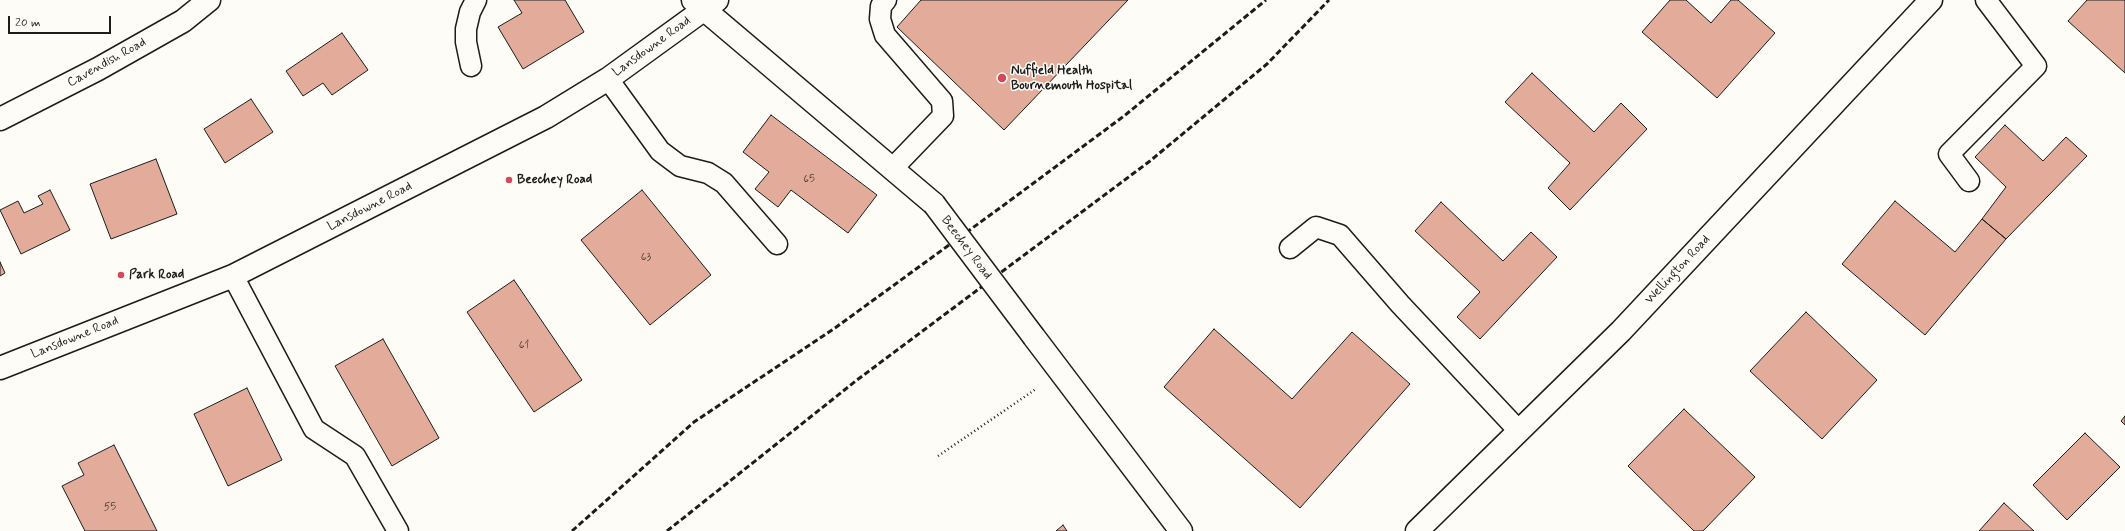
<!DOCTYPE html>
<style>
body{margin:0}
#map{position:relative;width:2125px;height:531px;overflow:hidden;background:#fdfcf7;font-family:Mynerve,sans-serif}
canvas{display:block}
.scale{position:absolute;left:8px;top:16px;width:103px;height:18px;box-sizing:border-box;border:2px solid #1c1c1c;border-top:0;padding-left:5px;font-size:12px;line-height:14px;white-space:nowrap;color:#1c1c1c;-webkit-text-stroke:3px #fdfcf7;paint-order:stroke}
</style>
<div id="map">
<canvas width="2125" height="531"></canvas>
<div class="scale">20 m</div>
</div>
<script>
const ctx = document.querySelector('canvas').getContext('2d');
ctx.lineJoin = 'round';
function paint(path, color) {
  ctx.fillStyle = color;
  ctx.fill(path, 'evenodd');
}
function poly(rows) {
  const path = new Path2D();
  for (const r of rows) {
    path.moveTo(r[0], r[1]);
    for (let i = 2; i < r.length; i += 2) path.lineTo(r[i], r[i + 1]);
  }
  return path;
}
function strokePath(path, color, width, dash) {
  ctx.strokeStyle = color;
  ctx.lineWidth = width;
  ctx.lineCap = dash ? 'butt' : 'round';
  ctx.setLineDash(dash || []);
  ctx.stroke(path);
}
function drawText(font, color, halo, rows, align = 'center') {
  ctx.font = font + ' Mynerve,sans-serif';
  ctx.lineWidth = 3;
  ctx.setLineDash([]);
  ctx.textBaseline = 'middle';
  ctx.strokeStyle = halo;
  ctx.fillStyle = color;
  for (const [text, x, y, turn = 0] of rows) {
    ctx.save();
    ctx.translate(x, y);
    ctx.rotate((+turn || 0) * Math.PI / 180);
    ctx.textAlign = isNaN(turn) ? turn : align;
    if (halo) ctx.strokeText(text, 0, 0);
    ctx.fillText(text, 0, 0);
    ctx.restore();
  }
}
const building = poly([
 [514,0,565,0,584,32,523,69,498,27,522,13,514,0],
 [921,0,1128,0,1004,130,897,27,921,0],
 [1670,0,1686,0,1711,23,1731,0,1738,0,1775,33,1717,98,1642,32,1670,0],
 [2087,0,2125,0,2125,73,2068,21,2087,0],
 [342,33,368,70,332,95,323,83,303,96,286,71,342,33],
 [1532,73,1594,132,1621,103,1647,129,1570,210,1548,188,1570,163,1505,102,1532,73],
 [251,99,273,132,225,163,204,129,251,99],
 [771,115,877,195,848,233,791,190,778,207,755,189,769,172,743,152,771,115],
 [2005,125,2043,161,2066,137,2087,156,2006,239,1982,219,2006,187,1975,157,2005,125],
 [156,159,177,214,111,239,90,184,156,159],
 [50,190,70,230,21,254,0,210,18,201,24,213,43,204,38,196,50,190],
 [642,190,711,275,650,325,581,240,642,190],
 [1895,201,1955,252,1982,219,2006,239,1925,335,1842,264,1895,201],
 [1441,202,1503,261,1531,232,1557,257,1480,339,1457,317,1480,292,1415,231,1441,202],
 [0,262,5,273,0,276,0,262],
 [514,280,582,380,534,412,467,312,514,280],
 [1806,312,1877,380,1822,439,1750,371,1806,312],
 [1214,329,1292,399,1352,332,1410,384,1300,508,1164,387,1214,329],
 [383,339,439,438,392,466,335,366,383,339],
 [247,388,282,460,228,486,194,414,247,388],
 [1684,409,1755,477,1703,531,1694,531,1628,466,1684,409],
 [2125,416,2125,425,2121,421,2125,416],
 [2085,433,2120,467,2067,520,2033,485,2085,433],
 [114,445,157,531,85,531,62,486,84,475,78,463,114,445],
 [2004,503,2034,531,1979,531,2004,503],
 [1063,525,1067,531,1056,531,1063,525]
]);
paint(building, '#e3ac9a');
strokePath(building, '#1c1c1c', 1);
const service = poly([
 [886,0,881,6,880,19,885,35,942,101,943,116,892,169],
 [471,66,466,42,466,29,470,12,476,0],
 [608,79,660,151,680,166,708,173,724,183,777,244],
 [1969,181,1949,154,2036,66,1986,0],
 [1290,248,1316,227,1340,235,1400,304,1519,431],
 [233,276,314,429,355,456,398,531]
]);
const minor = poly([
 [693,0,934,204],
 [0,119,98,69,183,21,209,0],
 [1034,337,1181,531]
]);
const tertiary = poly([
 [1417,531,1621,331,1931,0]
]);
const secondary = poly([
 [0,368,233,276,546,117,608,79,717,0]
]);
strokePath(service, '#1c1c1c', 23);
strokePath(minor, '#1c1c1c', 25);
strokePath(tertiary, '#1c1c1c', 25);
strokePath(secondary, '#1c1c1c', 25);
strokePath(poly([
 [938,456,1036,389]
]), '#1c1c1c', 2.5, [1, 3]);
strokePath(service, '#fdfcf7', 20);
strokePath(minor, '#fdfcf7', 22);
strokePath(tertiary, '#fdfcf7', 22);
strokePath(secondary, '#fdfcf7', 22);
strokePath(poly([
 [572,531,694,422,835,328,1004,205,1124,116,1266,0],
 [667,531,857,380,1150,161,1267,64,1329,0]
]), '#1c1c1c', 3, [6, 3]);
const minorBridge = poly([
 [934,204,1034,337]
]);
strokePath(minorBridge, '#1c1c1c', 25, []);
strokePath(minorBridge, '#fdfcf7', 22);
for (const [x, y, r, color] of [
 [1002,78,5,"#d1495b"],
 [509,180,4,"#d1495b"],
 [121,275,4,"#d1495b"]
]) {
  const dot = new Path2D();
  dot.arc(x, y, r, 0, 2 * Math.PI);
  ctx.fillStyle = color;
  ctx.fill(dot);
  strokePath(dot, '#fdfcf7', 1.5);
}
drawText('11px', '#4e403c', null, [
 ["65",809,180],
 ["63",646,258],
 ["61",524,346],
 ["55",110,508]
]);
drawText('13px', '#1c1c1c', '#fdfcf7', [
 ["Lansdowne Road",652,47,-36],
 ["Cavendish Road",107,63,-29],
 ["Lansdowne Road",370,207,-27],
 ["Beechey Road",966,248,53],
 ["Wellington Road",1678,270,-47],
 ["Lansdowne Road",75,338,-22]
]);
drawText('bold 13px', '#1c1c1c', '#fdfcf7', [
 ["Nuffield Health",1011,71],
 ["Bournemouth Hospital",1011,86],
 ["Beechey Road",517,180],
 ["Park Road",129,275]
], 'left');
</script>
